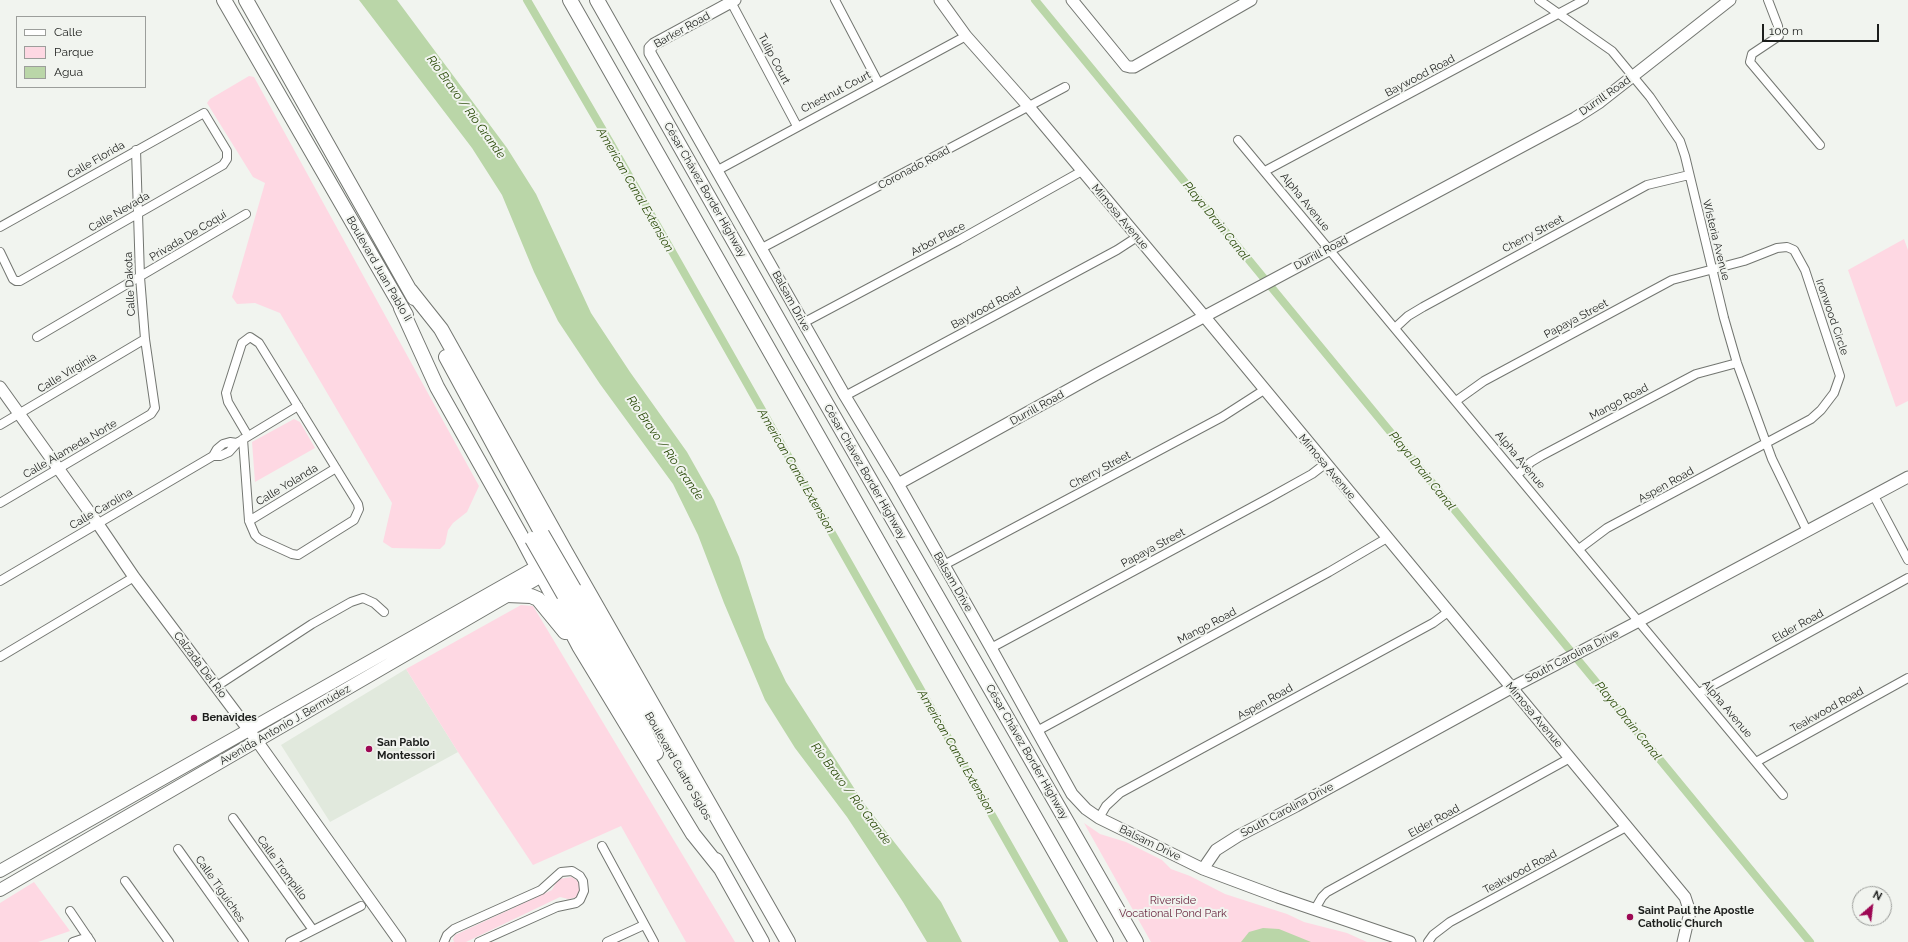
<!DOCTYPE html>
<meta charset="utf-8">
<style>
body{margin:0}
#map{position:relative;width:1908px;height:942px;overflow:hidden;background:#f1f4ef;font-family:Raleway,sans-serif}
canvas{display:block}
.legend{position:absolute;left:16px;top:16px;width:130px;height:72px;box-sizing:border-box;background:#f1f4ef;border:1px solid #9c9e9b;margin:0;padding:5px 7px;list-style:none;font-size:12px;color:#1c1e1c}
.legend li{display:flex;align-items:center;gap:8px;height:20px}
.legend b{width:20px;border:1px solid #9c9e9b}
.north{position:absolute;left:1852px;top:886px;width:40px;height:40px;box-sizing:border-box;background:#f1f4ef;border:1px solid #9c9e9b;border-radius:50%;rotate:28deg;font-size:11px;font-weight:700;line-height:16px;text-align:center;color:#1c1e1c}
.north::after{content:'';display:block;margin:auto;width:14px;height:18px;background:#9d0854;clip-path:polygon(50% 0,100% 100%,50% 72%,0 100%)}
.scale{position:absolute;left:1762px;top:24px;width:117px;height:18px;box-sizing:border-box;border:2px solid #1c1e1c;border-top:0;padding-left:5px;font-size:12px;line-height:14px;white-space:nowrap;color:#1c1e1c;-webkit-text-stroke:3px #f1f4ef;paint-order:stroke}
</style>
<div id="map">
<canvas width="1908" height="942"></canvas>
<ul class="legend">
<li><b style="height:5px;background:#fff"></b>Calle</li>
<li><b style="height:11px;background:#fed8e3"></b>Parque</li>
<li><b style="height:11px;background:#bad6a8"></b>Agua</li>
</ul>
<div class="north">N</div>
<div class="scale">100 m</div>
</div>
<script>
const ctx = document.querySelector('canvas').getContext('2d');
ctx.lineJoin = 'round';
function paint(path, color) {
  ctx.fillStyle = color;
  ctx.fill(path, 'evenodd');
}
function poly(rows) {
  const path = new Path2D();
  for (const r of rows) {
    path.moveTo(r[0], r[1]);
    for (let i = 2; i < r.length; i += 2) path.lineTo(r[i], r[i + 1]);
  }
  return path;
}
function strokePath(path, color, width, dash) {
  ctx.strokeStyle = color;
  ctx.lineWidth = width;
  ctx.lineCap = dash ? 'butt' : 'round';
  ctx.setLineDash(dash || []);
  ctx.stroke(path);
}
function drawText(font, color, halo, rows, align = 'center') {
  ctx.font = font + ' Raleway,sans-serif';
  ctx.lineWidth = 4;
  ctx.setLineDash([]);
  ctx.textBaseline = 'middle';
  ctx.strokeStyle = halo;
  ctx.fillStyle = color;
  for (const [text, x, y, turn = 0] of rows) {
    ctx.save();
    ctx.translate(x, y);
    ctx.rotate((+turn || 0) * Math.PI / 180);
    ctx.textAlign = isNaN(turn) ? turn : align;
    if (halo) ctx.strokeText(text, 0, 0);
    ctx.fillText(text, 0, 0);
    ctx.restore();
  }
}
paint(poly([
 [406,669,458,752,330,822,281,745]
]), '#e1e9dd');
paint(poly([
 [249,76,254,77,479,486,467,512,453,523,448,530,445,544,440,549,392,548,383,542,392,503,280,313,255,303,237,304,232,297,265,183,253,177,207,103,210,99],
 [1904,239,1908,250,1908,401,1896,407,1848,270],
 [294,419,300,422,315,448,255,482,252,442],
 [521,605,533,606,735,942,686,942,621,826,533,865,458,752,406,669],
 [1084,823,1100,834,1126,842,1162,860,1171,869,1190,876,1225,894,1287,914,1304,922,1347,933,1367,942,1151,942],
 [572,877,578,881,580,888,578,897,568,899,560,897,466,942,454,942,453,939,455,935,552,890,558,879],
 [34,882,70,931,38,942,0,942,0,903]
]), '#fed8e3');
paint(poly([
 [359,0,397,0,507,148,536,194,591,313,630,372,687,452,714,500,739,557,765,638,786,682,863,802,941,902,962,942,927,942,903,902,847,817,795,748,765,700,724,603,698,535,673,484,600,384,558,321,534,272,502,195,472,148],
 [1263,928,1279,929,1311,942,1241,942,1249,932]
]), '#bad6a8');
strokePath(poly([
 [527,0,611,144,1064,942],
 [1035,0,1810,942]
]), '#bad6a8', 8);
const street = poly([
 [835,0,878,82],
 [1539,0,1612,51,1650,97,1680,141,1685,156,1724,318,1737,363,1772,459,1807,531],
 [1768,0,1778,26,1779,36,1752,54,1750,62,1820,145],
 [731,2,797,126],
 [1238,140,1783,795],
 [718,170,966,36],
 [1265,171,1584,0],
 [0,227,204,113,227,151,227,159,223,165,20,281,16,281,13,279,0,252],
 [762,248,1065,87],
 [803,323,959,240,1082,171],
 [1395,328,1408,316,1423,307,1647,185,1689,175],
 [37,337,246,214],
 [845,396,1117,250,1137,237],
 [1456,401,1484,381,1672,280,1744,261,1777,248,1787,247,1794,250,1805,270,1840,376,1834,393,1821,410,1811,419,1607,528,1579,549],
 [0,425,145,339],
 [243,439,249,521,255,535,259,539,292,554,298,555,354,520,359,509,358,504,259,343,250,337,242,343,226,393,228,402,248,436],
 [213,456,217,449,223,444,230,442,237,443],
 [1517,475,1531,462,1541,456,1696,374,1737,363],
 [1874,496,1908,560],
 [0,503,151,414,155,408,145,339,140,277,136,150],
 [249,521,336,468],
 [944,565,1222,417,1264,390],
 [0,581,213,456,220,456,229,452,237,443,298,406],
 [991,648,1269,498,1312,474,1325,464],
 [0,657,134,577],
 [217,686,312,624,351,602,363,598,374,603,384,612],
 [1699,693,1908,578],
 [1037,731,1329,572,1387,538],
 [1756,762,1908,678],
 [233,818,313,930],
 [1099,818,1106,806,1120,793,1433,623,1448,612],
 [602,846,654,942],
 [178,849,244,942],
 [125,881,169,942],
 [1315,909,1322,897,1327,892,1570,758],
 [70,911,91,942],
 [73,942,88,937],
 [290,942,361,906],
 [444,942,447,935,454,929,541,890,561,872,572,871,580,876,583,881,584,891,580,900,576,903,557,907,479,942],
 [607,942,644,925],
 [1428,942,1433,935,1450,922,1626,827]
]);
const secondary = poly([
 [735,0,654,44,650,48,650,53,845,396,898,484,991,648,1072,794,1086,809,1099,818,1203,869,1278,897,1410,942],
 [940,0,966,36,1029,107,1204,316,1685,897,1690,912,1683,942],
 [1072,0,1126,66,1130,67,1134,67,1251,0],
 [0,387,98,524,134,577,257,741,400,942],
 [898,484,1097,374,1575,118,1600,102,1730,0],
 [1203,869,1216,850,1238,836,1296,806,1511,688,1639,621,1908,477]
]);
const primary = poly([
 [0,871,545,562],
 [0,890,550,571]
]);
const highway = poly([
 [224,0,406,315],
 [246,0,414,298],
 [570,0,1106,942],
 [597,0,799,356,1136,942],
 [410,290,441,329,565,551,788,942],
 [401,308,437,387,521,536,579,646,693,834,721,869],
 [446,357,542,534],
 [574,589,655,726],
 [507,595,531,596,538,599,565,632],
 [564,595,611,672,656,753],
 [716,860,762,942]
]);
strokePath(street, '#737671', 10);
strokePath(secondary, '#737671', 13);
strokePath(primary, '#737671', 14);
strokePath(highway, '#737671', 16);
strokePath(street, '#fff', 8);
strokePath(secondary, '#fff', 11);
strokePath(primary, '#fff', 12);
strokePath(highway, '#fff', 14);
const highwayBridge = poly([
 [542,534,574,589],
 [532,539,564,595]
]);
strokePath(highwayBridge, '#737671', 16, []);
strokePath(highwayBridge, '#fff', 14);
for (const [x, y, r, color] of [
 [194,718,4,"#9d0854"],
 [369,749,4,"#9d0854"],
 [1630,917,4,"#9d0854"]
]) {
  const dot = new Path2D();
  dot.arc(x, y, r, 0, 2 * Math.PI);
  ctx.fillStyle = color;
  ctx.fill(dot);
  strokePath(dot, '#f1f4ef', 1.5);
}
drawText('11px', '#1c1e1c', '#f1f4ef', [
 ["Barker Road",682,30,-29],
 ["Tulip Court",774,59,62],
 ["Baywood Road",1420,76,-28],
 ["Chestnut Court",836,92,-28],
 ["Durrill Road",1605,96,-35],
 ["Calle Florida",96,160,-30],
 ["Coronado Road",914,168,-28],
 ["César Chávez Border Highway",705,190,60],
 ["Alpha Avenue",1305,202,51],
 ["Calle Nevada",119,212,-30],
 ["Mimosa Avenue",1120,217,50],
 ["Cherry Street",1533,234,-28],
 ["Privada De Coquí",188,236,-31],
 ["Arbor Place",938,239,-28],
 ["Wisteria Avenue",1716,240,76],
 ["Durrill Road",1321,253,-28],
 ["Boulevard Juan Pablo II",379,269,60],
 ["Calle Dakota",130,284,-93],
 ["Balsam Drive",791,301,61],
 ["Baywood Road",986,308,-28],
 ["Ironwood Circle",1832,317,71],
 ["Papaya Street",1576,319,-28],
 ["Calle Virginia",67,373,-31],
 ["Mango Road",1619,402,-28],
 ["Durrill Road",1037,408,-29],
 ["Calle Alameda Norte",70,449,-30],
 ["Alpha Avenue",1520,460,50],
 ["Mimosa Avenue",1327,467,50],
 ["Cherry Street",1100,470,-28],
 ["César Chávez Border Highway",865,472,60],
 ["Calle Yolanda",287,485,-31],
 ["Aspen Road",1666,485,-29],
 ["Calle Carolina",101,509,-30],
 ["Papaya Street",1153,548,-28],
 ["Balsam Drive",953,582,60],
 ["Mango Road",1207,626,-28],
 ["Elder Road",1798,626,-29],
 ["South Carolina Drive",1572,656,-27],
 ["Calzada Del Río",200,665,53],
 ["Aspen Road",1265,702,-29],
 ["Alpha Avenue",1727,709,50],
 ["Teakwood Road",1827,710,-29],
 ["Mimosa Avenue",1534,715,50],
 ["Avenida Antonio J. Bermúdez",285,725,-30],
 ["César Chávez Border Highway",1027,752,60],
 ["Boulevard Cuatro Siglos",678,766,60],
 ["South Carolina Drive",1287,810,-28],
 ["Elder Road",1434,821,-29],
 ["Balsam Drive",1150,843,26],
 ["Calle Trompillo",282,868,54],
 ["Teakwood Road",1520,872,-28],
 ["Calle Tiguiches",220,889,55]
]);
drawText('bold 11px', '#1c1e1c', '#f1f4ef', [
 ["Benavides",202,718],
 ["San Pablo",377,743],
 ["Montessori",377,756],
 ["Saint Paul the Apostle",1638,911],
 ["Catholic Church",1638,924]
], 'left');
drawText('11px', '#6b2942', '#f1f4ef', [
 ["Riverside",1173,901],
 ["Vocational Pond Park",1173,914]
]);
drawText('italic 12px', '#294a07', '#f1f4ef', [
 ["Río Bravo / Rio Grande",466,107,54],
 ["American Canal Extension",635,190,60],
 ["Playa Drain Canal",1216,221,51],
 ["Río Bravo / Rio Grande",665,448,55],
 ["American Canal Extension",796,471,60],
 ["Playa Drain Canal",1422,471,51],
 ["Playa Drain Canal",1628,721,51],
 ["American Canal Extension",956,752,60],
 ["Río Bravo / Rio Grande",851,794,53]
]);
</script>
